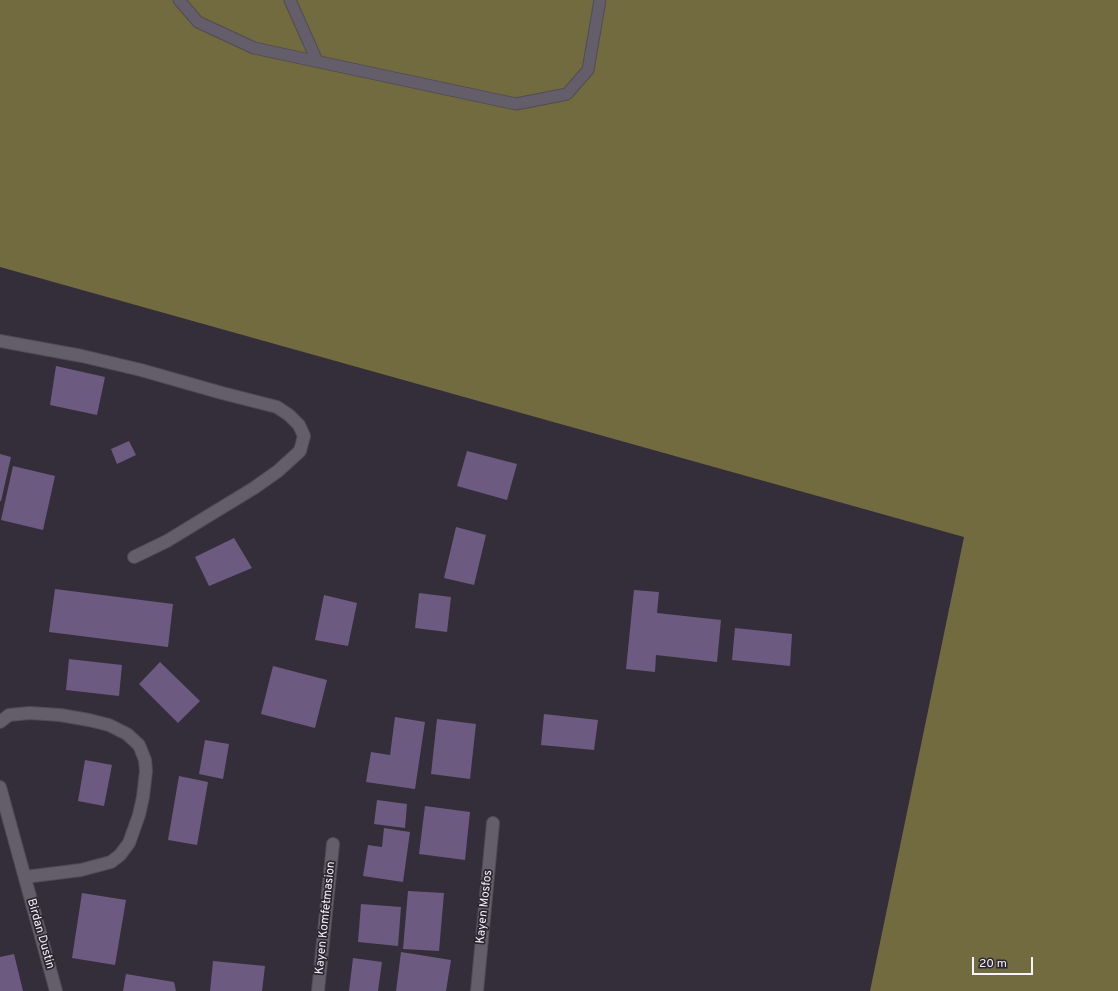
<!DOCTYPE html>
<style>
body{margin:0}
#map{position:relative;width:1118px;height:991px;overflow:hidden;background:#342e3a;font-family:Overpass,sans-serif}
canvas{display:block}
.scale{position:absolute;left:972px;top:957px;width:61px;height:18px;box-sizing:border-box;border:2px solid #f6f3fa;border-top:0;padding-left:5px;font-size:12px;line-height:14px;white-space:nowrap;color:#f6f3fa;-webkit-text-stroke:3px #2a2530;paint-order:stroke}
</style>
<div id="map">
<canvas width="1118" height="991"></canvas>
<div class="scale">20 m</div>
</div>
<script>
const ctx = document.querySelector('canvas').getContext('2d');
ctx.lineJoin = 'round';
function paint(path, color) {
  ctx.fillStyle = color;
  ctx.fill(path, 'evenodd');
}
function poly(rows) {
  const path = new Path2D();
  for (const r of rows) {
    path.moveTo(r[0], r[1]);
    for (let i = 2; i < r.length; i += 2) path.lineTo(r[i], r[i + 1]);
  }
  return path;
}
function strokePath(path, color, width, dash) {
  ctx.strokeStyle = color;
  ctx.lineWidth = width;
  ctx.lineCap = dash ? 'butt' : 'round';
  ctx.setLineDash(dash || []);
  ctx.stroke(path);
}
function drawText(font, color, halo, rows, align = 'center') {
  ctx.font = font + ' Overpass,sans-serif';
  ctx.lineWidth = 3.5;
  ctx.setLineDash([]);
  ctx.textBaseline = 'middle';
  ctx.strokeStyle = halo;
  ctx.fillStyle = color;
  for (const [text, x, y, turn = 0] of rows) {
    ctx.save();
    ctx.translate(x, y);
    ctx.rotate((+turn || 0) * Math.PI / 180);
    ctx.textAlign = isNaN(turn) ? turn : align;
    if (halo) ctx.strokeText(text, 0, 0);
    ctx.fillText(text, 0, 0);
    ctx.restore();
  }
}
paint(poly([
 [0,0,1118,0,1118,991,870,991,964,537,0,267]
]), '#716b3f');
paint(poly([
 [56,366,105,377,97,415,50,405],
 [129,441,136,455,117,464,111,449],
 [467,451,517,464,507,500,457,486],
 [0,454,11,457,1,501,0,501],
 [13,466,55,476,43,530,1,520],
 [456,527,486,535,474,585,444,578],
 [234,538,252,568,209,586,195,557],
 [55,589,173,604,168,647,49,632],
 [634,590,659,592,657,613,721,620,717,662,656,655,655,672,626,669],
 [419,593,451,597,447,632,415,628],
 [324,595,357,603,348,646,315,640],
 [735,628,792,634,790,666,732,660],
 [69,659,122,665,119,696,66,690],
 [160,662,200,701,178,723,139,684],
 [273,666,327,680,315,728,261,714],
 [544,714,598,720,594,750,541,745],
 [395,717,425,722,415,789,366,782,371,752,390,755],
 [437,719,476,724,470,779,431,774],
 [205,740,229,744,223,779,199,774],
 [85,760,112,765,104,806,78,801],
 [179,776,208,782,197,845,168,840],
 [377,800,407,804,405,828,374,824],
 [425,806,470,812,465,860,419,854],
 [384,828,410,832,403,882,363,876,368,845,382,847],
 [408,891,444,893,439,951,403,949],
 [82,893,126,900,115,965,72,958],
 [361,904,401,907,398,946,358,942],
 [401,952,451,960,446,991,396,991],
 [14,954,23,991,0,991,0,957],
 [353,958,382,962,378,991,349,991],
 [213,961,265,966,262,991,210,991],
 [126,974,174,982,176,991,123,991]
]), '#6d5a80');
const lane = poly([
 [179,0,198,22,254,48,516,104,567,94,588,70,600,0],
 [290,0,317,61]
]);
const street = poly([
 [0,341,82,356,141,370,222,393,277,407,289,415,299,425,304,436,300,451,278,471,254,488,167,541,134,557],
 [0,722,9,715,30,713,60,715,89,720,109,725,127,734,139,745,145,760,146,771,143,797,139,815,129,843,120,855,111,862,81,870,25,877],
 [0,787,56,991],
 [318,991,333,844],
 [477,991,493,823]
]);
strokePath(lane, '#504b55', 13);
strokePath(street, '#504b55', 14);
strokePath(lane, '#645e6a', 11);
strokePath(street, '#645e6a', 12);
drawText('12px', '#f6f3fa', '#2a2530', [
 ["Kayen Mosfos",485,907,-84],
 ["Kayen Komfetmasion",326,918,-84],
 ["Birdan Dustin",40,934,74]
]);
</script>
